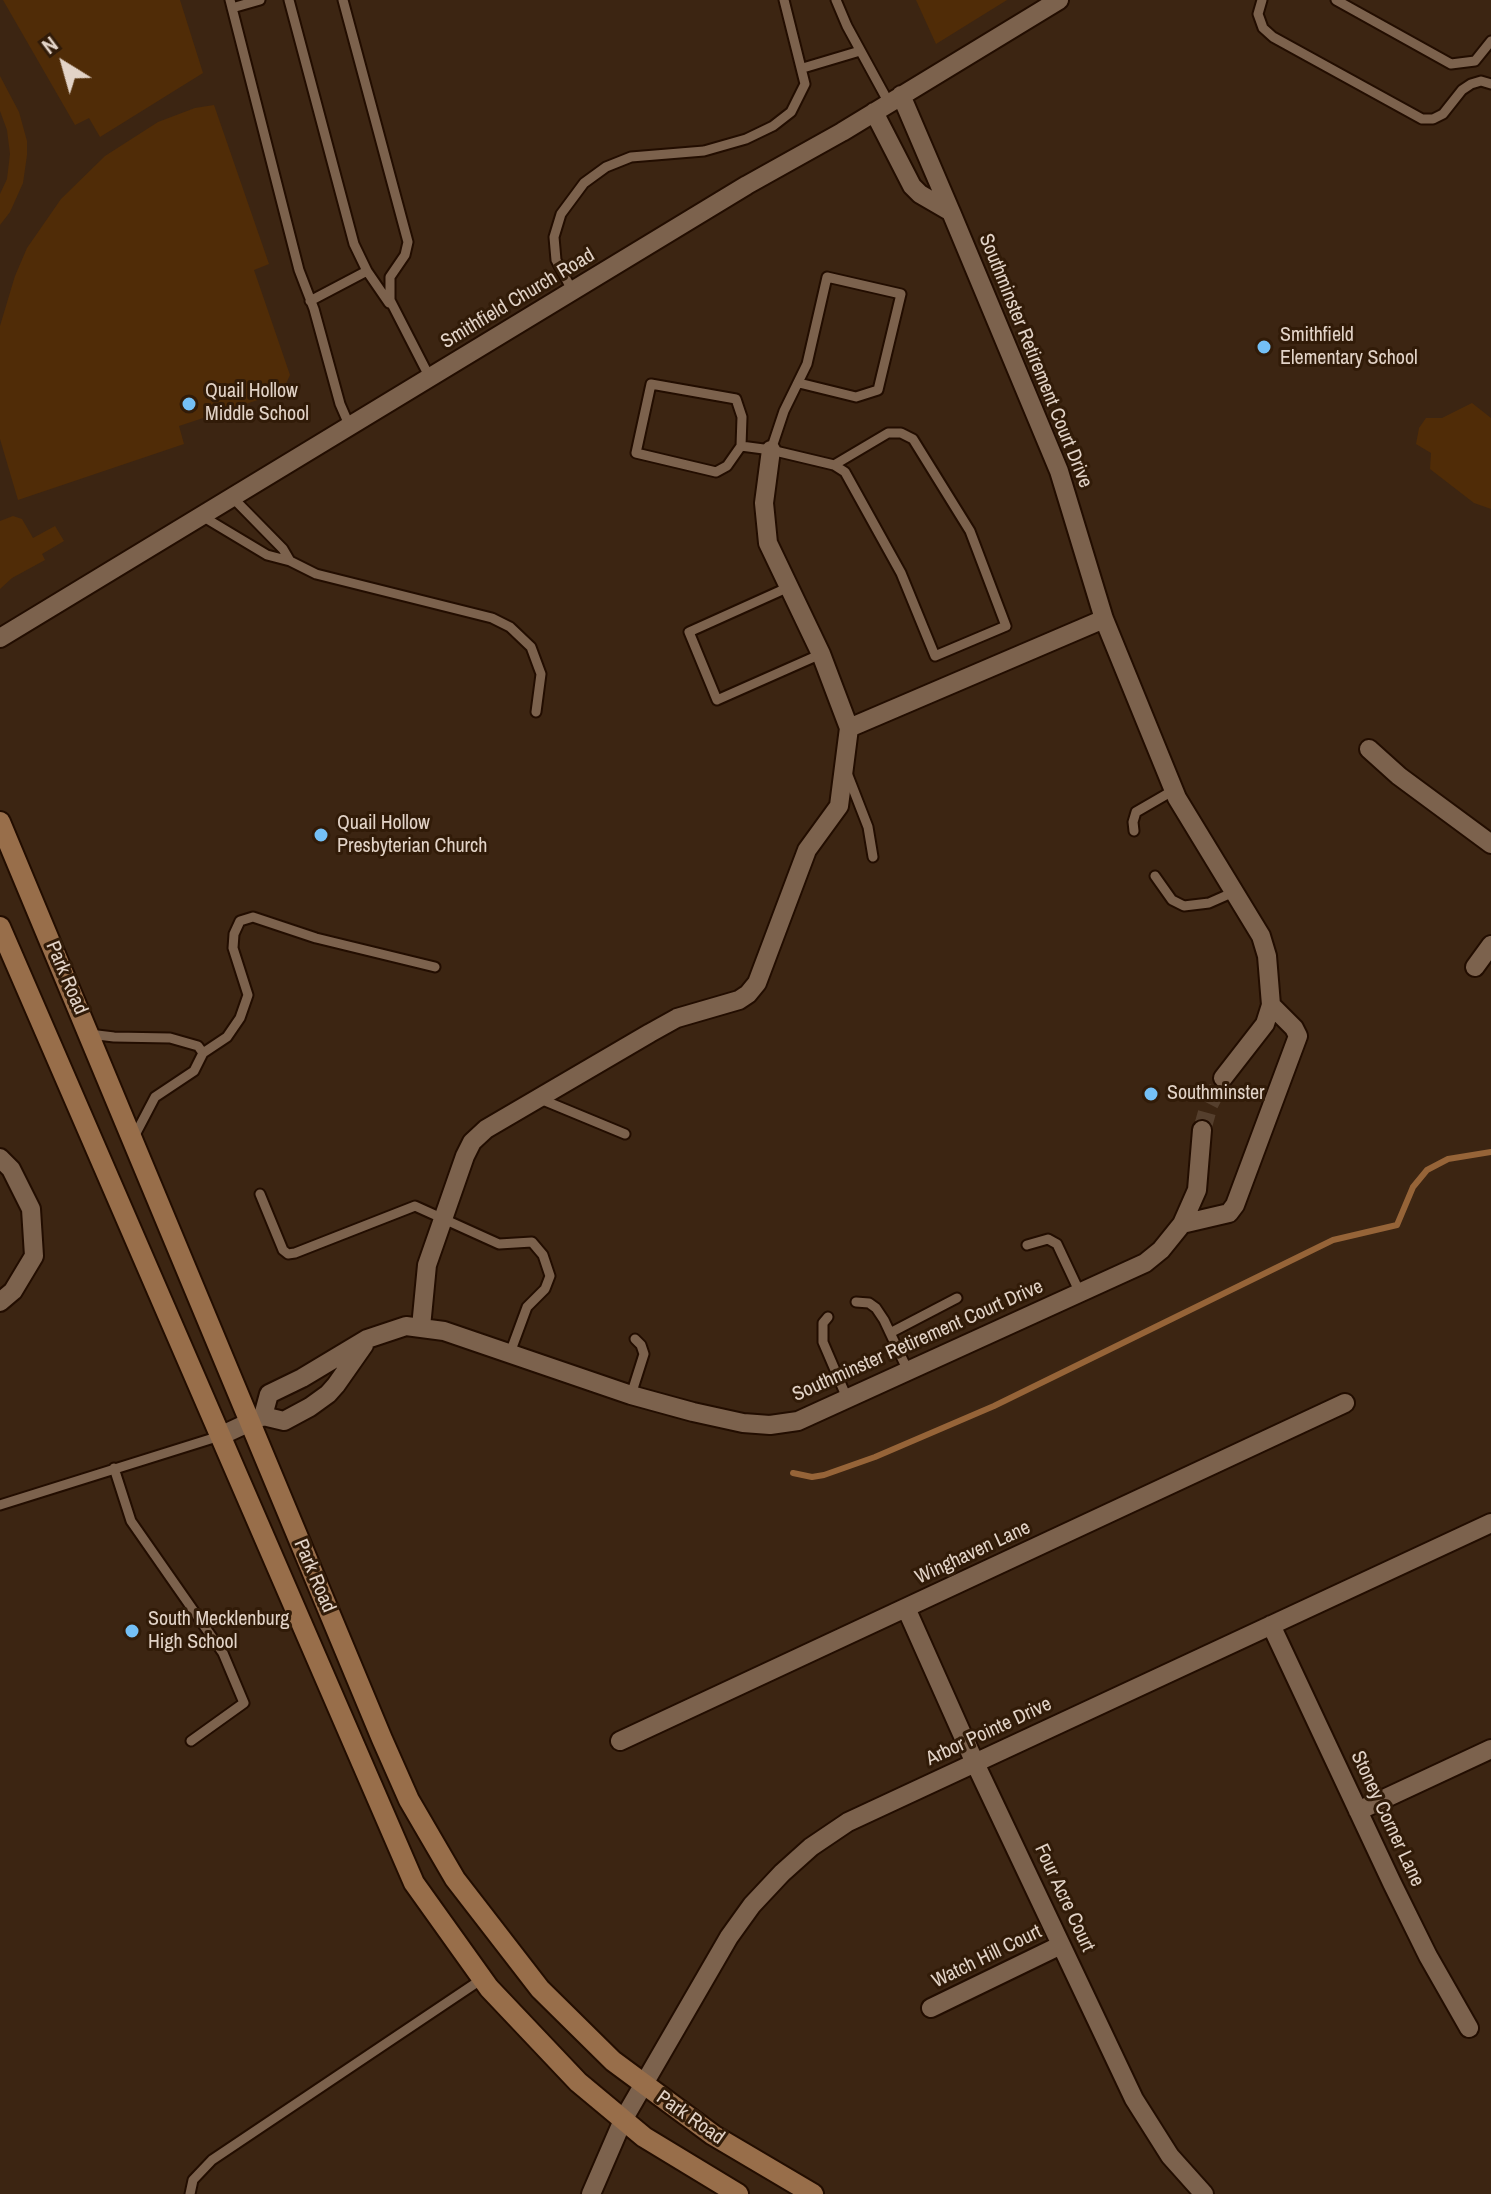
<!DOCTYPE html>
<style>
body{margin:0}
#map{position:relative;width:1491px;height:2194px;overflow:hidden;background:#3c2512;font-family:"Archivo Narrow",sans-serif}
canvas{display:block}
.north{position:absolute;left:24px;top:24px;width:80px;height:80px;-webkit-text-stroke:6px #311b08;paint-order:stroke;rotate:323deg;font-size:22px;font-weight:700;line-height:32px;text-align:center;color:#e2d3c7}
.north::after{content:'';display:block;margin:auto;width:28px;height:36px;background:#e2d3c7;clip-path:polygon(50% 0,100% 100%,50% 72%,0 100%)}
</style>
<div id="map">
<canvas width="1491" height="2194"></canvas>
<div class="north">N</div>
</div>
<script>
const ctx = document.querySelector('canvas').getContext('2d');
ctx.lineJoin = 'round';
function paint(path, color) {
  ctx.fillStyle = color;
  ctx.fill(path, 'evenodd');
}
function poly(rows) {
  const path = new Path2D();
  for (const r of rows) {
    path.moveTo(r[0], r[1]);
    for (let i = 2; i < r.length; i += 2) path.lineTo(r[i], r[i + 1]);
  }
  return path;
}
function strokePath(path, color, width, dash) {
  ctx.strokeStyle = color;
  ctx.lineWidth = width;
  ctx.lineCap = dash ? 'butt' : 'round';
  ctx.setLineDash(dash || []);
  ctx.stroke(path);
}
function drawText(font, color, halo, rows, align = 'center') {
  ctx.font = font + ' "Archivo Narrow",sans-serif';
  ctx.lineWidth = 6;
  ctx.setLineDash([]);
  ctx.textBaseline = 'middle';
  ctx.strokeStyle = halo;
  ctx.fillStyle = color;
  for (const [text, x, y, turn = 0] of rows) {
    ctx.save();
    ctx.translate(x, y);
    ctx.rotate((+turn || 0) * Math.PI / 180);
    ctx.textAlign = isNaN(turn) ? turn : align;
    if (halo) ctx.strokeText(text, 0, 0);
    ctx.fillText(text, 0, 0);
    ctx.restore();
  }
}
paint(poly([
 [3,0,180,0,203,73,100,137,89,118,75,125],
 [916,0,1007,0,936,44],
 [0,76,19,112,27,141,27,155,23,183,10,212,0,225,0,194,7,179,10,154,7,130,0,111],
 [214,105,269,264,254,270,290,375,282,392,179,426,184,444,18,500,0,439,0,326,15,276,27,248,61,199,105,156,158,122,195,108],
 [1472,403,1491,418,1491,509,1474,503,1430,469,1431,453,1416,444,1419,428,1426,418,1442,418],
 [13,516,22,519,33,538,55,526,64,541,42,554,45,560,12,578,0,589,0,521]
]), '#502c07');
strokePath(poly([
 [793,1473,812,1477,824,1475,875,1457,994,1406,1333,1240,1397,1225,1413,1187,1427,1170,1448,1159,1491,1152]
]), '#966438', 6);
strokePath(poly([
 [1202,1130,1209,1105,1223,1078]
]), '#553f2d', 18, [18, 9]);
const lane = poly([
 [230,0,299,270,314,309,340,404,350,427],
 [289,0,354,244,367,271,389,303],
 [343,0,408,242,405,255,390,277,390,300,430,378],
 [836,0,847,26,889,103],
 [1262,0,1258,14,1263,28,1273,37,1422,119,1433,119,1443,114,1462,90,1471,84,1481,81,1491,84],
 [1336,0,1451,64,1475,61,1491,41],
 [232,8,260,0],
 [803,68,860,51],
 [573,292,556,260,554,237,561,214,584,183,606,167,631,157,704,151,746,139,773,126,791,112,805,84,784,0],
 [310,301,367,271],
 [741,446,742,417,736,399,651,384,636,453,716,472,727,466,741,446,771,450,834,465,845,472,901,573,935,656,1006,626,970,531,913,439,901,433,888,433,834,465],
 [771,450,784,411,807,364,827,277,901,294,878,390,856,397,799,383],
 [202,516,267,555,290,561,283,549,233,498],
 [290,561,316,574,492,618,510,627,531,647,541,674,536,712],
 [789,587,689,632,717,700,821,654],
 [847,773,868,827,873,857],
 [1134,831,1133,822,1136,812,1174,790],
 [1155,876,1172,900,1184,906,1209,903,1234,892],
 [89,1034,114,1037,170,1038,198,1046,203,1053,194,1071,155,1097,134,1137],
 [203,1053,227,1037,240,1018,248,995,233,948,234,934,240,921,253,917,316,938,435,967],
 [538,1098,625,1134],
 [260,1194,283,1250,288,1254,295,1253,415,1206,499,1244,532,1242,543,1255,550,1276,545,1289,527,1307,510,1353],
 [1027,1245,1048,1239,1057,1244,1080,1293],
 [856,1302,869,1303,876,1308,884,1320,908,1371],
 [828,1317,823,1323,823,1342,847,1398],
 [890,1333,957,1298],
 [631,1395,644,1354,641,1345,635,1339],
 [114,1468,131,1521,223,1653,244,1703,191,1741],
 [0,1505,220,1436],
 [190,2194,193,2180,212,2160,482,1979]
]);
const street = poly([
 [874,112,912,186,920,194,951,212,901,95],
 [951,212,1059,471,1104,619,1177,798,1261,936,1267,956,1271,1005],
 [771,450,764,503,768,543,821,654,849,728],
 [0,638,747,185,842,132,1059,0],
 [1369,749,1399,776,1491,844],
 [1475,967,1491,945],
 [1202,1130,1197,1190,1182,1224,1229,1213,1235,1205,1298,1036,1294,1028,1271,1005,1265,1024,1223,1078],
 [0,1158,11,1169,31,1209,34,1256,13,1291,0,1302],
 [421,1327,427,1265,465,1156,472,1142,486,1129,650,1033,677,1018,739,1000,748,994,757,983,807,850,839,806,849,728,1104,619],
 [263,1416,269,1394,302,1378,367,1339,406,1326,444,1331,631,1395,693,1412,743,1423,770,1425,798,1421,1145,1263,1161,1250,1182,1224],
 [220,1436,263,1416,284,1421,310,1407,328,1394,336,1385,364,1345],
 [906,1608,975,1763,1134,2099,1170,2156,1204,2194],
 [1271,1625,1392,1883,1428,1956,1469,2028],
 [620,1741,1345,1403],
 [1358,1811,1491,1749],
 [931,2008,1061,1945],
 [591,2194,623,2120,729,1937,752,1905,782,1873,811,1847,848,1822,1491,1523]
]);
const secondary = poly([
 [0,822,382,1739,409,1800,455,1879,540,1989,613,2061,713,2135,813,2194],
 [0,927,414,1883,489,1988,578,2082,644,2137,738,2194]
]);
strokePath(lane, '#220d00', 13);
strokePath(street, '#220d00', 22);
strokePath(secondary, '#220d00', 24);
strokePath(lane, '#7c624d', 9);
strokePath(street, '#7c624d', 18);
strokePath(secondary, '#986e4a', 20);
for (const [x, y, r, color] of [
 [1264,347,8,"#74c0f6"],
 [189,404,8,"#74c0f6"],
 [321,835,8,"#74c0f6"],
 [1151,1094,8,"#74c0f6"],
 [132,1631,8,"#74c0f6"]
]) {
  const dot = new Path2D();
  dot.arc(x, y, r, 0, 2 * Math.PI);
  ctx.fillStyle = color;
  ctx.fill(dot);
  strokePath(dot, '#311b08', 3);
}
drawText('20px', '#e2d3c7', '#311b08', [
 ["Smithfield Church Road",518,299,-31],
 ["Southminster Retirement Court Drive",1035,361,68],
 ["Park Road",66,978,67],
 ["Southminster Retirement Court Drive",918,1341,-24],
 ["Winghaven Lane",973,1553,-25],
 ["Park Road",314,1576,67],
 ["Arbor Pointe Drive",989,1732,-25],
 ["Stoney Corner Lane",1387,1819,65],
 ["Four Acre Court",1064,1898,65],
 ["Watch Hill Court",987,1957,-26],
 ["Park Road",690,2118,35]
]);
drawText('20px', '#e2d3c7', '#311b08', [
 ["Smithfield",1280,336],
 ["Elementary School",1280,359],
 ["Quail Hollow",205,392],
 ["Middle School",205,415],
 ["Quail Hollow",337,824],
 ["Presbyterian Church",337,847],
 ["Southminster",1167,1094],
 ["South Mecklenburg",148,1620],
 ["High School",148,1643]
], 'left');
</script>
